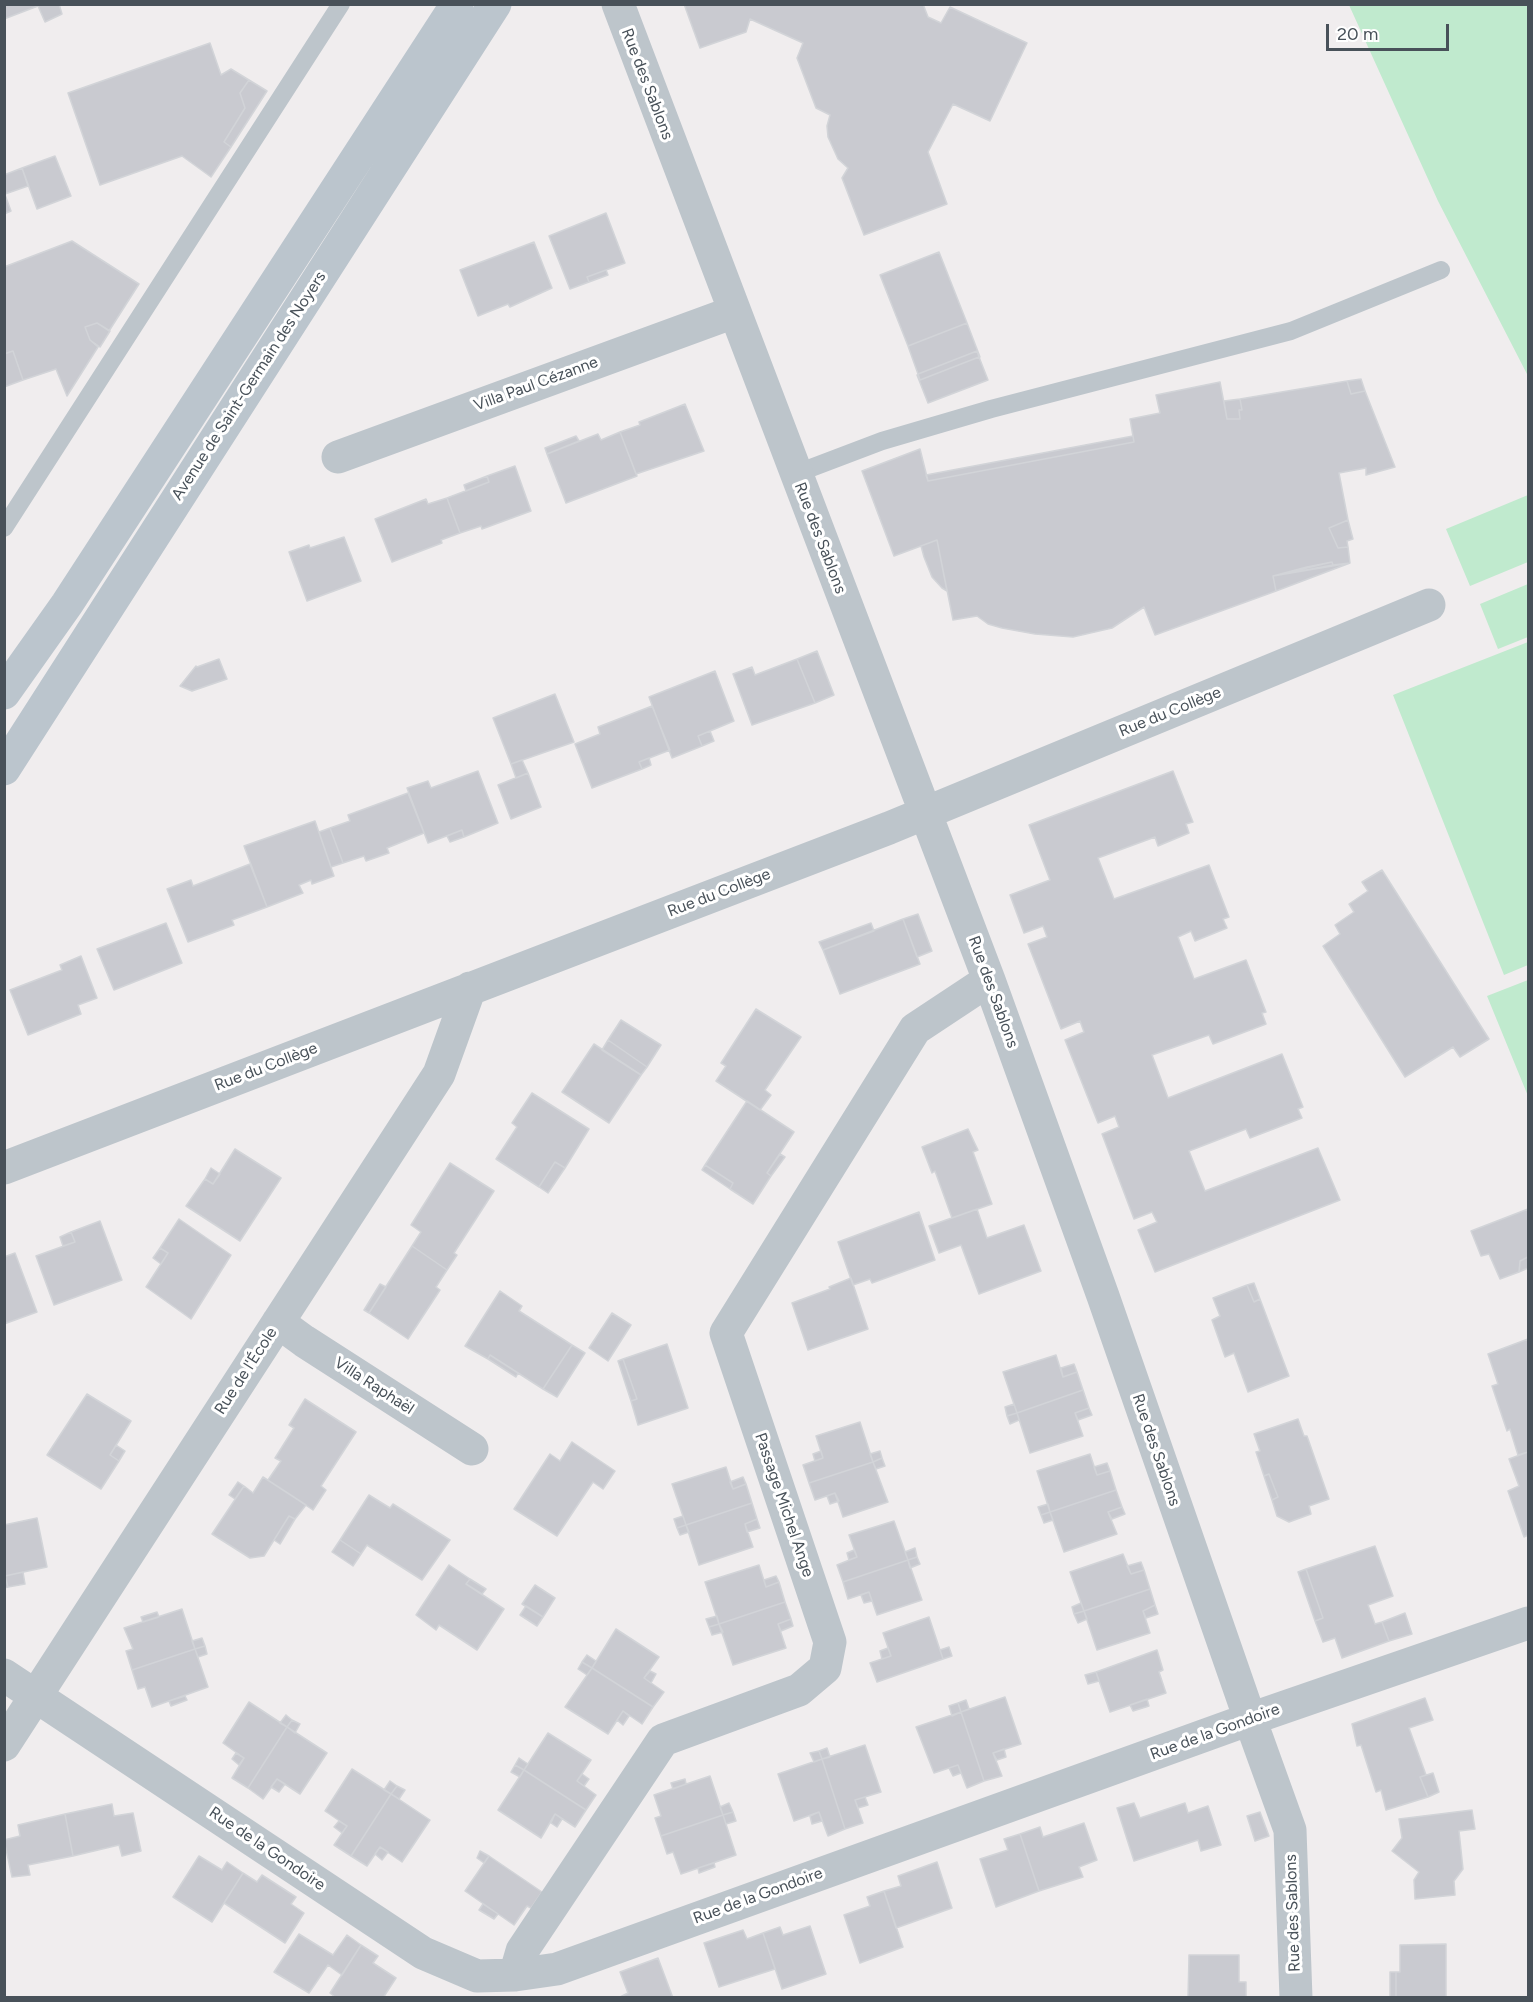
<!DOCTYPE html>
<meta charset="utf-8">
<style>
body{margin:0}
#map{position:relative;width:1533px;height:2002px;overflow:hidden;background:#f0edee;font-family:Figtree,sans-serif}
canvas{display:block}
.frame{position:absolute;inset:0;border:6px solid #485159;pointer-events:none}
.scale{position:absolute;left:1326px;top:24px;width:123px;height:27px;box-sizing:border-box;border:3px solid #485159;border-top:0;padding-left:8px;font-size:18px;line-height:21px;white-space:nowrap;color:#485159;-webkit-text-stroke:4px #fff;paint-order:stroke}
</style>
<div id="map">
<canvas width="1533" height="2002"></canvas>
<div class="frame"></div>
<div class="scale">20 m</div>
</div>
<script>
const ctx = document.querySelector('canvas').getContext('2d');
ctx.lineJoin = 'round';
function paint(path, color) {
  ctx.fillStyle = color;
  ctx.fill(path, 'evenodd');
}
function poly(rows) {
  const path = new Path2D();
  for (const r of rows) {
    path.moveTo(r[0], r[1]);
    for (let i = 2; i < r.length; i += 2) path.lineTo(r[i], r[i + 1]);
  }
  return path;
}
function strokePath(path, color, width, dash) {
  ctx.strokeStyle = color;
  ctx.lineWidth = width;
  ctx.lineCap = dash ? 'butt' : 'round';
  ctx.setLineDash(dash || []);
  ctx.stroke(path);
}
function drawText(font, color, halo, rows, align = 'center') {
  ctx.font = font + ' Figtree,sans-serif';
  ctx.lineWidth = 6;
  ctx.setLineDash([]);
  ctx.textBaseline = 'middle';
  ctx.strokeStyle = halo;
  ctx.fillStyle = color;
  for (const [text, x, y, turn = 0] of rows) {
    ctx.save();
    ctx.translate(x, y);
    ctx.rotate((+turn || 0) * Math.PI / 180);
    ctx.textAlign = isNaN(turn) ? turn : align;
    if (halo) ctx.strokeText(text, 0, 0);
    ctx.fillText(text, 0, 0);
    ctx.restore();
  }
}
paint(poly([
 [1349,5,1528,5,1528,376,1438,201],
 [1528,495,1528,562,1470,586,1446,529],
 [1528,584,1528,637,1498,649,1480,604],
 [1528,642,1528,965,1504,975,1393,695],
 [1528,980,1528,1096,1487,996]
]), '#c0eace');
const building = poly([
 [4,4,59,4,62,14,45,22,38,6,4,19,4,4],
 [684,4,923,4,928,17,941,23,950,7,1027,43,990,121,953,104,928,152,947,204,864,235,842,178,848,168,838,159,828,137,827,126,830,115,816,108,797,58,803,43,750,19,746,32,700,48,684,4],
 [210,43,221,75,231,69,249,80,240,93,245,108,224,142,231,147,211,177,182,156,100,185,68,93,210,43],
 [249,80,267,91,231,147,224,142,245,108,240,93,249,80],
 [55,156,71,196,37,209,22,168,55,156],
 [22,168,28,186,5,194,4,175,22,168],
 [4,192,11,211,4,214,4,192],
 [606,213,625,263,587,277,589,282,570,289,549,236,606,213],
 [72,241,139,284,109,331,97,323,85,327,90,340,98,347,67,396,56,369,23,380,13,351,4,354,4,267,72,241],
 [534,242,552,288,510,307,508,304,478,316,460,270,534,242],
 [939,252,967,323,908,346,880,275,939,252],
 [606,270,608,275,589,282,587,277,606,270],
 [97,323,110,331,100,347,90,340,85,327,97,323],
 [967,323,980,357,977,351,918,374,908,346,967,323],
 [13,351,23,380,4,387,4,354,13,351],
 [977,351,979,357,920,380,918,374,977,351],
 [979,357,988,380,928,403,917,375,920,380,979,357],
 [1361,379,1365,391,1351,394,1347,381,1361,379],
 [1347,381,1351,394,1365,391,1395,467,1366,475,1366,468,1339,473,1348,520,1329,528,1338,548,1348,547,1350,563,1333,565,1332,562,1273,576,1276,591,1155,635,1144,607,1112,628,1073,637,1035,634,1002,628,988,624,977,616,953,620,937,540,894,556,862,471,920,449,928,481,1134,442,1130,419,1160,413,1156,395,1220,382,1227,419,1240,419,1239,410,1242,410,1240,399,1347,381],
 [1240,399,1242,410,1239,410,1240,419,1227,419,1224,401,1240,399],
 [685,404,704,451,636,474,620,432,640,425,639,422,685,404],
 [620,432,637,476,566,503,547,454,598,434,601,440,620,432],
 [576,436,579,441,547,454,545,448,576,436],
 [1133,436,1134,442,928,481,926,475,1133,436],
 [515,466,531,511,482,529,481,526,460,533,447,498,489,482,487,476,515,466],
 [487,476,489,482,466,491,464,485,487,476],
 [447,498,460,533,441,540,442,543,392,562,375,519,426,499,428,504,447,498],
 [1348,520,1353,539,1347,541,1348,547,1338,548,1329,528,1348,520],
 [344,537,361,581,307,601,289,552,309,545,310,548,344,537],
 [937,540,947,591,942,588,932,577,924,557,921,546,937,540],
 [1332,562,1333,565,1273,576,1307,567,1332,562],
 [1350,563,1276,591,1273,576,1350,563],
 [817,651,834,695,815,703,797,659,817,651],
 [219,659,227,679,192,691,180,686,196,666,197,667,219,659],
 [797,659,815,703,752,725,733,674,752,667,755,675,797,659],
 [715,671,734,721,698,736,702,746,672,758,649,697,715,671],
 [555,694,574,742,511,764,493,718,555,694],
 [652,706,670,750,639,762,642,769,592,788,575,744,600,734,598,727,652,706],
 [710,731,714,741,702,746,698,736,710,731],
 [649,758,651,765,642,769,639,762,649,758],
 [522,760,528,773,516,778,511,764,522,760],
 [478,771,498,823,464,837,462,830,428,843,407,788,428,781,431,788,478,771],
 [1173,771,1193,822,1186,824,1189,833,1158,846,1155,837,1098,858,1114,899,1209,865,1229,917,1223,919,1227,928,1195,941,1191,931,1178,937,1194,979,1246,960,1266,1012,1262,1013,1266,1024,1213,1044,1209,1035,1152,1055,1168,1098,1282,1054,1303,1107,1298,1109,1302,1118,1250,1138,1246,1129,1189,1151,1205,1191,1318,1148,1340,1200,1155,1272,1138,1230,1157,1222,1152,1212,1134,1219,1102,1134,1119,1127,1115,1116,1098,1123,1065,1040,1084,1032,1080,1021,1061,1029,1028,944,1047,937,1043,926,1024,933,1010,895,1050,880,1029,825,1173,771],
 [528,773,541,807,511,819,498,785,528,773],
 [408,793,424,833,387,848,389,853,366,861,364,856,343,863,330,828,350,821,348,815,408,793],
 [315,821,334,876,312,884,311,880,299,885,303,893,267,907,244,846,315,821],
 [330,828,343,863,331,867,319,832,330,828],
 [462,830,464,837,450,842,447,836,462,830],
 [250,864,267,907,232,920,234,925,188,942,167,889,191,880,193,886,250,864],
 [1382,870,1489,1039,1460,1057,1453,1047,1405,1077,1323,946,1340,934,1335,925,1354,912,1349,904,1368,891,1362,882,1382,870],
 [918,914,932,951,917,957,903,919,918,914],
 [903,919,920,964,840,994,823,950,903,919],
 [166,923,182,963,114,990,97,949,166,923],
 [871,923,874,931,823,950,819,942,871,923],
 [81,956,97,998,78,1005,81,1014,28,1035,10,990,62,970,60,965,81,956],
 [756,1009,801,1037,765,1090,771,1095,760,1110,716,1081,726,1066,721,1063,756,1009],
 [621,1020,661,1045,647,1067,608,1040,621,1020],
 [608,1040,647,1067,641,1075,602,1050,608,1040],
 [594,1044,641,1075,609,1123,562,1092,594,1044],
 [532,1093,589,1129,565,1168,555,1162,539,1187,496,1159,517,1127,512,1123,532,1093],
 [747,1101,794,1132,767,1173,771,1176,753,1204,730,1189,733,1183,705,1165,747,1101],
 [968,1129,978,1150,973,1152,992,1204,952,1218,935,1171,932,1173,922,1147,968,1129],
 [235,1149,281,1178,240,1241,186,1206,205,1179,213,1184,235,1149],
 [780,1154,785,1157,771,1176,767,1173,780,1154],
 [555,1162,565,1168,548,1193,539,1187,555,1162],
 [450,1163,494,1191,454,1253,457,1255,447,1270,412,1246,421,1232,411,1225,450,1163],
 [705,1165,733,1183,730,1189,702,1170,705,1165],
 [211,1168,220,1174,213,1184,205,1179,211,1168],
 [977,1209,987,1238,1024,1225,1041,1271,979,1294,961,1245,939,1253,929,1226,977,1209],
 [1528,1209,1528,1257,1520,1261,1519,1272,1500,1279,1489,1254,1481,1256,1471,1231,1528,1209],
 [919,1212,935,1260,872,1283,870,1279,853,1285,838,1242,919,1212],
 [179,1219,231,1255,191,1319,146,1287,168,1253,160,1248,179,1219],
 [100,1221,122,1280,54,1305,36,1256,75,1242,71,1232,100,1221],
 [71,1232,75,1242,63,1246,60,1237,71,1232],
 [412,1246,447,1270,436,1287,440,1290,408,1339,369,1313,412,1246],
 [160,1248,168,1253,161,1264,153,1258,160,1248],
 [15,1253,37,1312,4,1324,4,1257,15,1253],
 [1528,1257,1528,1268,1519,1272,1520,1261,1528,1257],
 [851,1278,868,1329,808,1350,792,1303,830,1289,829,1287,851,1278],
 [1254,1283,1260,1299,1254,1302,1247,1285,1254,1283],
 [380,1284,386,1287,369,1313,364,1310,380,1284],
 [1247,1285,1254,1302,1260,1299,1289,1376,1248,1392,1234,1353,1225,1357,1212,1320,1220,1316,1213,1298,1247,1285],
 [500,1291,522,1306,519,1311,572,1345,543,1389,490,1355,488,1359,465,1346,500,1291],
 [612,1313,631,1325,608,1361,589,1348,612,1313],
 [1528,1339,1528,1452,1518,1455,1510,1429,1507,1431,1492,1386,1498,1384,1488,1354,1528,1339],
 [667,1344,688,1408,638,1425,631,1401,637,1399,623,1359,667,1344],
 [572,1345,585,1353,557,1397,543,1389,572,1345],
 [490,1355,518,1373,516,1377,488,1359,490,1355],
 [1056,1355,1063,1377,1077,1372,1083,1390,1017,1413,1003,1372,1056,1355],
 [623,1359,637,1399,631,1401,618,1361,623,1359],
 [1074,1364,1077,1372,1063,1377,1061,1368,1074,1364],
 [1083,1390,1089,1408,1075,1413,1083,1436,1030,1453,1017,1413,1083,1390],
 [87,1394,131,1421,110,1455,119,1461,101,1489,47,1455,87,1394],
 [305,1399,356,1432,321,1486,326,1490,313,1510,268,1480,281,1461,275,1458,294,1428,289,1425,305,1399],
 [1014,1404,1017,1413,1007,1416,1005,1407,1014,1404],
 [1089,1408,1092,1415,1078,1420,1075,1413,1089,1408],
 [1017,1413,1019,1420,1010,1424,1007,1416,1017,1413],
 [1298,1419,1304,1436,1307,1436,1329,1499,1309,1506,1311,1514,1289,1522,1277,1516,1272,1500,1278,1497,1269,1474,1264,1476,1256,1452,1260,1451,1254,1434,1298,1419],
 [860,1422,873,1462,809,1483,803,1465,823,1458,816,1436,860,1422],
 [572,1442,615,1471,603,1489,593,1482,557,1536,514,1509,550,1454,560,1461,572,1442],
 [116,1445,125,1451,119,1461,110,1455,116,1445],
 [821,1451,823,1458,815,1461,813,1454,821,1451],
 [880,1451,882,1458,873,1462,870,1454,880,1451],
 [1528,1452,1528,1535,1524,1537,1508,1491,1519,1486,1509,1459,1528,1452],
 [1090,1454,1097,1475,1110,1471,1116,1490,1050,1512,1037,1471,1090,1454],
 [882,1458,885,1466,876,1469,873,1462,882,1458],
 [873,1462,888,1502,843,1517,835,1493,815,1500,809,1483,873,1462],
 [1107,1463,1110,1471,1097,1475,1094,1467,1107,1463],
 [726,1467,733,1489,746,1484,752,1503,686,1525,672,1484,726,1467],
 [1269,1474,1278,1497,1272,1500,1264,1476,1269,1474],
 [263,1477,306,1505,295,1519,289,1516,264,1556,250,1558,212,1534,244,1486,253,1493,263,1477],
 [743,1477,746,1484,733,1489,730,1482,743,1477],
 [238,1482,244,1486,235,1499,229,1495,238,1482],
 [1116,1490,1122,1507,1108,1512,1117,1534,1064,1552,1050,1512,1116,1490],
 [835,1493,839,1501,830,1504,827,1496,835,1493],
 [369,1495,390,1508,393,1504,450,1540,422,1580,367,1545,361,1554,340,1540,369,1495],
 [752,1503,757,1519,745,1524,753,1547,699,1565,686,1525,752,1503],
 [1048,1504,1050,1512,1041,1515,1038,1507,1048,1504],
 [1122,1507,1125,1514,1112,1519,1108,1512,1122,1507],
 [1050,1512,1053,1520,1044,1523,1041,1515,1050,1512],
 [289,1516,295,1519,280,1544,274,1540,289,1516],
 [683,1516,686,1525,677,1528,674,1519,683,1516],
 [37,1518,47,1567,5,1576,8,1587,4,1588,4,1525,37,1518],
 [757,1519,760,1528,747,1532,745,1524,757,1519],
 [894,1521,908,1560,843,1582,837,1565,857,1557,849,1535,894,1521],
 [686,1525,689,1532,680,1535,677,1528,686,1525],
 [340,1540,361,1554,353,1566,332,1552,340,1540],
 [1375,1546,1393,1596,1368,1605,1375,1624,1382,1622,1389,1641,1342,1658,1335,1638,1323,1642,1315,1621,1323,1618,1306,1569,1375,1546],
 [915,1548,917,1557,908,1560,905,1552,915,1548],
 [854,1550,857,1557,849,1560,847,1553,854,1550],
 [1123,1554,1131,1574,1144,1570,1150,1589,1084,1611,1070,1572,1123,1554],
 [917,1557,920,1564,910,1568,908,1560,917,1557],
 [908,1560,922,1600,877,1615,869,1592,848,1599,843,1582,908,1560],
 [1141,1562,1144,1570,1131,1574,1127,1566,1141,1562],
 [449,1565,470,1579,466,1584,504,1609,477,1650,439,1625,436,1630,416,1615,449,1565],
 [759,1565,766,1587,779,1582,785,1602,719,1624,705,1582,759,1565],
 [1306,1569,1323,1618,1315,1621,1298,1572,1306,1569],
 [23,1572,25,1584,8,1587,5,1576,23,1572],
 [776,1576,779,1582,766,1587,764,1580,776,1576],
 [470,1579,486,1589,482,1594,466,1584,470,1579],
 [535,1585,555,1598,543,1617,522,1604,535,1585],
 [1150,1589,1155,1605,1143,1611,1150,1633,1097,1650,1084,1611,1150,1589],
 [869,1592,872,1601,864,1603,861,1595,869,1592],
 [785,1602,791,1619,778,1624,786,1648,733,1665,719,1624,785,1602],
 [1081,1603,1084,1611,1074,1614,1072,1607,1081,1603],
 [1155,1605,1158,1614,1146,1618,1143,1611,1155,1605],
 [526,1606,543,1617,537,1626,520,1615,526,1606],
 [182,1609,195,1649,132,1670,126,1651,133,1649,124,1628,182,1609],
 [1084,1611,1087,1619,1078,1623,1074,1614,1084,1611],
 [157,1612,159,1617,143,1622,141,1617,157,1612],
 [1405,1613,1412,1634,1389,1641,1382,1622,1405,1613],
 [717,1616,719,1624,709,1627,706,1619,717,1616],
 [929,1617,943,1659,877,1682,870,1663,891,1656,883,1633,929,1617],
 [791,1619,793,1626,781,1631,778,1624,791,1619],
 [719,1624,723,1632,712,1635,709,1627,719,1624],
 [616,1629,659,1657,644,1678,664,1692,653,1707,592,1668,616,1629],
 [202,1638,205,1646,195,1649,192,1641,202,1638],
 [205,1646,207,1654,198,1657,195,1649,205,1646],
 [949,1647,952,1656,943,1659,940,1650,949,1647],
 [888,1648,891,1656,882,1659,880,1651,888,1648],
 [195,1649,208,1687,152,1707,145,1687,138,1689,132,1670,195,1649],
 [1157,1650,1163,1670,1159,1672,1166,1693,1110,1712,1096,1672,1157,1650],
 [587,1655,596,1661,592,1668,582,1662,587,1655],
 [582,1662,592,1668,587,1675,578,1669,582,1662],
 [592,1668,653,1707,642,1724,623,1711,608,1734,565,1707,592,1668],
 [650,1671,656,1674,651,1683,644,1678,650,1671],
 [1096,1672,1099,1681,1088,1684,1085,1675,1096,1672],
 [185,1696,187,1700,171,1706,169,1701,185,1696],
 [1005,1697,1021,1744,993,1753,1002,1776,984,1781,961,1712,1005,1697],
 [1425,1698,1433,1720,1409,1728,1426,1775,1420,1777,1428,1797,1386,1810,1381,1790,1376,1792,1361,1745,1357,1746,1352,1724,1425,1698],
 [1147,1699,1149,1706,1133,1711,1130,1705,1147,1699],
 [966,1700,969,1709,961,1712,958,1703,966,1700],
 [249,1702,287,1727,248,1788,232,1778,244,1758,223,1743,249,1702],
 [958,1703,961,1712,952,1716,949,1706,958,1703],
 [623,1711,629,1716,623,1725,617,1720,623,1711],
 [961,1712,984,1781,967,1788,958,1765,934,1773,916,1727,961,1712],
 [286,1715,292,1720,287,1727,280,1723,286,1715],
 [292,1720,300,1724,295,1733,287,1727,292,1720],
 [287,1727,327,1753,300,1794,277,1779,263,1799,248,1788,287,1727],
 [548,1733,591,1760,577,1781,596,1795,586,1810,524,1770,548,1733],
 [865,1745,881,1792,855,1800,863,1823,845,1829,822,1759,865,1745],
 [827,1748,830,1757,822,1759,819,1751,827,1748],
 [1004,1749,1006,1757,997,1760,993,1753,1004,1749],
 [819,1751,822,1759,814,1762,810,1753,819,1751],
 [236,1753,244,1758,239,1765,232,1759,236,1753],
 [519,1758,528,1764,524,1770,515,1765,519,1758],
 [822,1759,845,1829,828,1836,819,1812,794,1821,778,1774,822,1759],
 [515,1765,524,1770,520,1777,511,1772,515,1765],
 [958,1765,961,1773,953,1776,949,1768,958,1765],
 [352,1769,391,1794,351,1856,334,1845,347,1826,325,1811,352,1769],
 [524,1770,586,1810,575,1827,555,1814,541,1838,498,1810,524,1770],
 [1433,1773,1439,1792,1428,1797,1420,1777,1433,1773],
 [582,1774,589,1779,584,1786,577,1781,582,1774],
 [710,1776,723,1815,661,1836,655,1818,661,1816,654,1795,710,1776],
 [277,1779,285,1784,279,1792,271,1787,277,1779],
 [685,1779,686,1784,673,1789,671,1783,685,1779],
 [390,1781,397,1786,391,1794,384,1790,390,1781],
 [397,1786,405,1790,399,1799,391,1794,397,1786],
 [391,1794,430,1820,402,1862,380,1847,367,1866,351,1856,391,1794],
 [865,1797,868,1805,858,1808,855,1800,865,1797],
 [729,1803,733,1812,723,1815,720,1807,729,1803],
 [1134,1803,1140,1818,1185,1803,1188,1813,1208,1806,1221,1845,1201,1851,1198,1840,1134,1861,1117,1808,1134,1803],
 [112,1804,114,1816,133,1813,141,1851,122,1856,119,1845,73,1856,65,1814,112,1804],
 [1472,1810,1475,1829,1459,1831,1463,1869,1454,1881,1455,1895,1415,1899,1414,1880,1419,1872,1392,1851,1402,1838,1399,1819,1472,1810],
 [733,1812,736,1821,726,1824,723,1815,733,1812],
 [819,1812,822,1821,812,1824,810,1816,819,1812],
 [1260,1812,1269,1836,1255,1841,1247,1816,1260,1812],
 [65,1814,73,1856,28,1865,30,1875,12,1877,4,1840,20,1836,18,1825,65,1814],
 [555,1814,562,1819,557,1827,551,1823,555,1814],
 [723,1815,736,1855,681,1874,673,1852,667,1854,661,1836,723,1815],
 [339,1821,347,1826,342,1833,334,1827,339,1821],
 [1084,1823,1097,1860,1079,1867,1083,1877,1039,1891,1020,1834,1040,1827,1043,1837,1084,1823],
 [1020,1834,1039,1891,996,1907,980,1859,1008,1850,1004,1839,1020,1834],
 [380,1847,388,1852,382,1860,375,1854,380,1847],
 [480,1851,489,1856,484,1863,477,1858,480,1851],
 [199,1856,222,1870,227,1862,243,1873,212,1922,173,1897,199,1856],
 [489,1856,542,1892,531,1908,527,1906,514,1925,465,1891,489,1856],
 [937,1862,952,1908,896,1928,884,1891,901,1886,898,1876,937,1862],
 [714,1863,715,1867,699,1873,698,1868,714,1863],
 [243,1873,257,1882,262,1875,296,1897,291,1904,304,1913,285,1943,224,1903,243,1873],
 [884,1891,903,1947,860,1963,844,1915,870,1906,867,1897,884,1891],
 [483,1904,498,1914,494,1919,479,1910,483,1904],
 [810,1926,826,1974,782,1989,763,1933,780,1927,783,1935,810,1926],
 [743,1930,747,1939,763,1933,775,1969,719,1987,704,1943,743,1930],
 [299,1934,333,1955,347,1935,361,1945,342,1975,328,1965,309,1993,274,1972,299,1934],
 [1446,1944,1446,1998,1396,1998,1396,1972,1400,1972,1400,1945,1446,1944],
 [361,1945,378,1956,373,1963,396,1978,383,1998,336,1998,330,1993,361,1945],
 [1189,1955,1239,1955,1239,1982,1246,1982,1246,1998,1188,1998,1189,1955],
 [658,1958,673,1998,618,1998,628,1993,620,1972,658,1958],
 [1390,1972,1396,1972,1396,1998,1390,1998,1390,1972]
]);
paint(building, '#c9cad0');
strokePath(building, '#d2d4d8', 1.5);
strokePath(poly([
 [795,474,882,441,991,409,1291,331,1441,270],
 [4,528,341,4]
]), '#bdc5cb', 18);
strokePath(poly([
 [618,4,989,980,1103,1296,1250,1719,1290,1830,1296,1998],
 [338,457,734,312],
 [4,1168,889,828,1429,605],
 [278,1322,304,1341,472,1449],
 [4,1675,423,1953,477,1976,515,1975,557,1969,1250,1719,1528,1623],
 [4,1745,439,1074,470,988],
 [515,1975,522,1951,663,1740,799,1690,825,1668,830,1642,726,1333,915,1029,989,980]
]), '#bdc5cb', 33);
strokePath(poly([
 [4,693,67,604,457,4],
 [4,769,495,4]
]), '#bbc5cd', 33);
drawText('16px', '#485159', '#fff', [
 ["Rue des Sablons",647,84,69],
 ["Villa Paul Cézanne",536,384,-20],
 ["Avenue de Saint-Germain des Noyers",249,386,-57],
 ["Rue des Sablons",820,538,69],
 ["Rue du Collège",1170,712,-22],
 ["Rue du Collège",719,893,-21],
 ["Rue des Sablons",993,992,70],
 ["Rue du Collège",266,1067,-21],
 ["Rue de l'École",246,1371,-57],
 ["Villa Raphaël",374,1386,33],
 ["Rue des Sablons",1156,1450,71],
 ["Passage Michel Ange",784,1505,71],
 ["Rue de la Gondoire",1215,1732,-20],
 ["Rue de la Gondoire",267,1849,34],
 ["Rue de la Gondoire",758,1896,-20],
 ["Rue des Sablons",1293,1913,-92]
]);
</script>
